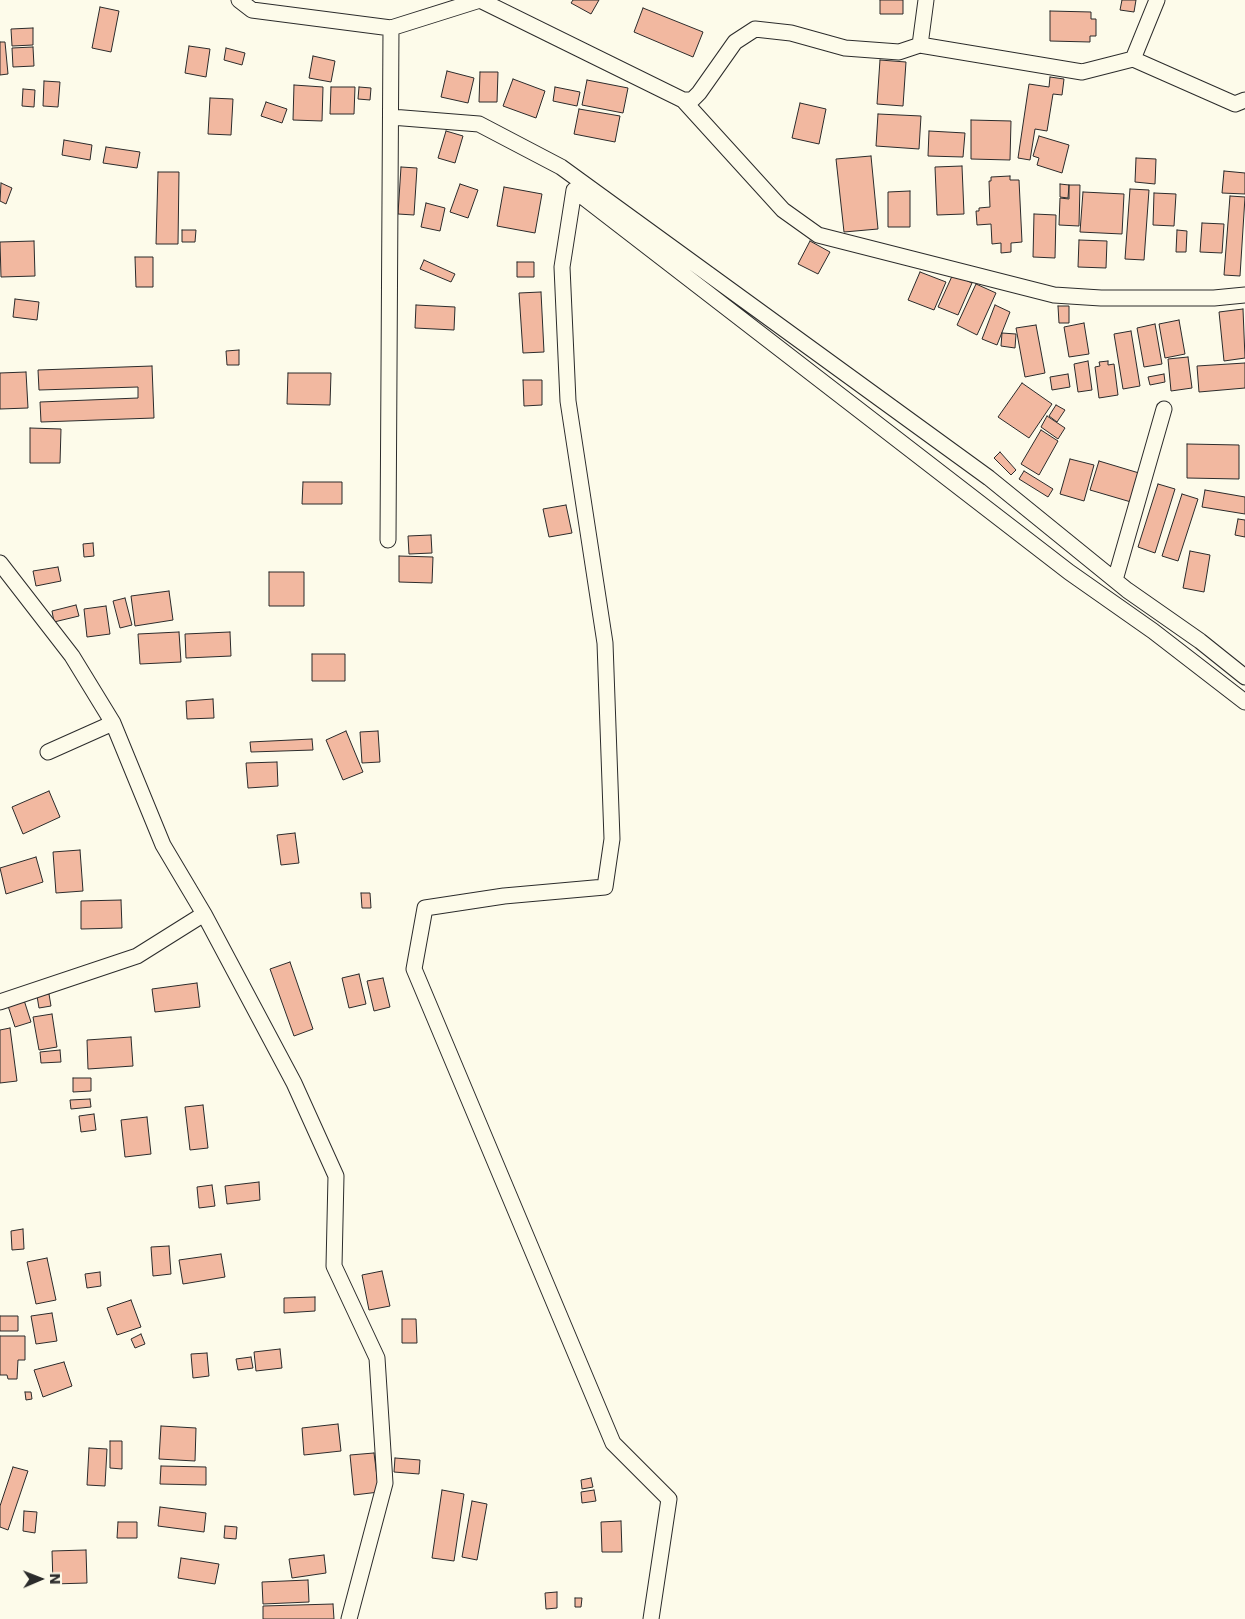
<!DOCTYPE html>
<style>
body{margin:0}
#map{position:relative;width:1245px;height:1619px;overflow:hidden;background:#fdfbea;font-family:"DejaVu Sans",sans-serif}
canvas{display:block}
.north{position:absolute;left:15px;top:1554px;width:50px;height:50px;-webkit-text-stroke:4px #fdfbea;paint-order:stroke;rotate:89deg;font-size:14px;font-weight:700;line-height:20px;text-align:center;color:#2b2b2b}
.north::after{content:'';display:block;margin:auto;width:18px;height:22px;background:#2b2b2b;clip-path:polygon(50% 0,100% 100%,50% 72%,0 100%)}
</style>
<div id="map">
<canvas width="1245" height="1619"></canvas>
<div class="north">N</div>
</div>
<script>
const ctx = document.querySelector('canvas').getContext('2d');
ctx.lineJoin = 'round';
function paint(path, color) {
  ctx.fillStyle = color;
  ctx.fill(path, 'evenodd');
}
function poly(rows) {
  const path = new Path2D();
  for (const r of rows) {
    path.moveTo(r[0], r[1]);
    for (let i = 2; i < r.length; i += 2) path.lineTo(r[i], r[i + 1]);
  }
  return path;
}
function strokePath(path, color, width, dash) {
  ctx.strokeStyle = color;
  ctx.lineWidth = width;
  ctx.lineCap = dash ? 'butt' : 'round';
  ctx.setLineDash(dash || []);
  ctx.stroke(path);
}
const building = poly([
 [573,0,599,0,591,14,571,3,573,0],
 [880,0,903,0,903,14,880,14,880,0],
 [1122,0,1136,0,1134,12,1120,10,1122,0],
 [100,7,119,11,111,52,92,48,100,7],
 [643,8,703,32,693,57,634,32,643,8],
 [1050,11,1091,12,1091,19,1096,19,1096,36,1090,36,1090,42,1050,41,1050,11],
 [33,28,33,45,12,46,11,29,33,28],
 [0,42,5,42,8,74,0,75,0,42],
 [189,46,210,49,206,77,185,73,189,46],
 [33,47,34,66,13,67,12,48,33,47],
 [226,48,245,53,242,65,224,60,226,48],
 [313,56,335,61,331,82,309,78,313,56],
 [880,60,906,62,903,106,877,104,880,60],
 [447,71,474,78,468,103,441,97,447,71],
 [480,72,498,72,497,102,479,102,480,72],
 [1050,77,1064,79,1062,95,1053,94,1047,131,1035,129,1030,160,1018,158,1029,84,1049,87,1050,77],
 [513,79,545,91,536,118,503,106,513,79],
 [587,80,628,88,623,113,582,105,587,80],
 [44,81,60,82,58,107,43,106,44,81],
 [294,85,323,87,322,121,293,120,294,85],
 [331,87,355,87,354,114,330,114,331,87],
 [359,87,371,88,370,100,358,99,359,87],
 [555,87,580,92,577,106,553,101,555,87],
 [23,89,35,90,34,107,22,106,23,89],
 [210,98,233,99,231,135,208,134,210,98],
 [266,102,287,109,282,123,261,116,266,102],
 [800,103,826,109,819,144,792,138,800,103],
 [579,109,620,116,615,142,574,134,579,109],
 [878,114,921,116,919,149,876,146,878,114],
 [971,120,1011,121,1010,160,971,159,971,120],
 [446,131,463,136,455,163,438,158,446,131],
 [929,131,965,133,963,157,928,156,929,131],
 [1039,136,1069,145,1062,173,1037,165,1039,158,1033,156,1039,136],
 [64,140,92,145,90,160,62,155,64,140],
 [106,147,140,152,137,168,103,163,106,147],
 [871,156,878,229,844,232,836,159,871,156],
 [1136,158,1156,159,1155,184,1135,182,1136,158],
 [962,166,964,214,937,215,935,167,962,166],
 [401,167,417,168,414,215,398,214,401,167],
 [1224,171,1245,173,1245,194,1222,193,1224,171],
 [158,172,179,172,178,244,156,244,158,172],
 [1010,176,1010,180,1019,180,1022,242,1011,243,1011,252,1001,253,1001,243,992,244,991,224,977,225,976,211,979,211,979,208,990,207,989,181,991,181,991,177,1010,176],
 [1,183,12,188,6,204,0,201,1,183],
 [460,184,478,190,468,218,450,212,460,184],
 [1060,184,1069,185,1068,198,1060,197,1060,184],
 [1069,185,1080,185,1079,226,1059,225,1060,198,1069,199,1069,185],
 [504,187,542,194,535,233,497,226,504,187],
 [1130,189,1149,190,1144,260,1125,259,1130,189],
 [910,191,910,227,888,227,888,192,910,191],
 [1083,192,1124,194,1122,234,1080,232,1083,192],
 [1154,193,1176,194,1174,226,1153,225,1154,193],
 [1230,196,1245,197,1240,276,1224,275,1230,196],
 [426,203,445,208,440,231,421,227,426,203],
 [1034,214,1056,215,1055,258,1033,257,1034,214],
 [1202,223,1224,224,1222,253,1200,252,1202,223],
 [182,230,196,230,195,242,182,242,182,230],
 [1177,230,1187,231,1186,252,1176,252,1177,230],
 [1079,240,1107,241,1106,268,1078,267,1079,240],
 [34,241,35,276,1,277,0,242,34,241],
 [810,241,830,252,818,274,798,264,810,241],
 [135,257,153,257,153,287,136,287,135,257],
 [424,260,455,274,451,282,420,269,424,260],
 [517,262,534,262,534,277,517,277,517,262],
 [920,272,946,282,934,310,908,300,920,272],
 [953,274,972,283,958,315,938,307,953,274],
 [976,284,996,293,977,335,957,325,976,284],
 [541,292,544,352,523,353,519,293,541,292],
 [15,299,39,302,37,320,13,317,15,299],
 [416,305,455,307,454,330,415,328,416,305],
 [995,305,1010,312,997,345,982,339,995,305],
 [1058,306,1069,306,1069,323,1059,323,1058,306],
 [1243,309,1245,358,1224,361,1219,312,1243,309],
 [1179,320,1185,354,1165,358,1159,324,1179,320],
 [1084,323,1089,354,1069,357,1064,327,1084,323],
 [1155,324,1162,364,1144,367,1137,328,1155,324],
 [1036,325,1045,373,1025,377,1016,328,1036,325],
 [1131,331,1140,386,1123,389,1114,334,1131,331],
 [1002,333,1016,334,1015,348,1001,346,1002,333],
 [239,350,239,365,227,365,226,351,239,350],
 [1188,357,1192,388,1171,391,1168,359,1188,357],
 [1088,361,1092,390,1078,392,1074,364,1088,361],
 [1108,361,1108,365,1114,364,1118,395,1099,398,1095,367,1100,366,1099,362,1108,361],
 [1245,363,1245,388,1199,392,1197,366,1245,363],
 [152,366,154,418,41,422,40,402,138,398,138,387,39,390,38,370,152,366],
 [26,372,28,408,0,409,0,373,26,372],
 [288,373,331,373,330,405,287,404,288,373],
 [1068,374,1070,387,1052,390,1050,377,1068,374],
 [1164,374,1165,382,1150,385,1148,377,1164,374],
 [523,380,542,380,542,405,524,406,523,380],
 [1022,383,1052,404,1029,438,998,417,1022,383],
 [1056,405,1065,410,1057,422,1049,416,1056,405],
 [1047,416,1065,428,1058,439,1041,427,1047,416],
 [30,428,61,429,60,463,30,463,30,428],
 [1041,430,1058,441,1039,475,1021,464,1041,430],
 [1187,444,1239,445,1239,479,1187,478,1187,444],
 [1000,452,1016,470,1011,475,994,458,1000,452],
 [1070,459,1094,465,1084,501,1060,494,1070,459],
 [1099,461,1139,473,1131,502,1090,490,1099,461],
 [1024,471,1053,489,1048,497,1019,479,1024,471],
 [303,482,342,482,342,504,302,504,303,482],
 [1158,484,1175,489,1155,553,1138,547,1158,484],
 [1205,490,1245,497,1245,514,1202,507,1205,490],
 [1182,494,1198,499,1178,561,1162,556,1182,494],
 [566,505,572,533,549,537,543,509,566,505],
 [1238,519,1245,520,1245,537,1235,535,1238,519],
 [431,535,432,553,409,554,408,536,431,535],
 [93,543,94,556,84,557,83,544,93,543],
 [1190,551,1210,555,1204,592,1183,588,1190,551],
 [399,556,433,557,432,583,399,582,399,556],
 [58,567,61,581,36,586,33,571,58,567],
 [269,572,304,572,304,606,269,606,269,572],
 [169,591,173,620,135,626,131,596,169,591],
 [125,598,132,625,120,628,113,601,125,598],
 [76,605,79,616,54,622,52,611,76,605],
 [106,606,110,634,87,637,84,609,106,606],
 [179,632,181,662,140,664,138,634,179,632],
 [230,632,231,656,186,658,185,634,230,632],
 [312,654,345,654,345,681,312,681,312,654],
 [213,699,214,718,187,719,186,701,213,699],
 [346,731,363,772,343,780,326,740,346,731],
 [378,731,380,762,362,763,360,732,378,731],
 [312,739,313,750,251,752,250,742,312,739],
 [277,762,278,786,248,788,246,763,277,762],
 [49,791,60,817,23,834,12,807,49,791],
 [295,833,299,863,281,865,277,835,295,833],
 [80,850,83,891,56,893,53,852,80,850],
 [36,857,43,882,6,894,0,868,36,857],
 [361,893,370,893,371,908,362,908,361,893],
 [121,900,122,928,81,929,81,901,121,900],
 [290,962,313,1029,294,1036,270,969,290,962],
 [359,974,366,1004,349,1008,342,978,359,974],
 [383,978,390,1007,374,1011,367,981,383,978],
 [197,983,200,1007,155,1012,152,989,197,983],
 [49,994,51,1006,39,1008,37,996,49,994],
 [23,997,31,1022,15,1027,7,1003,23,997],
 [52,1014,57,1047,39,1050,33,1017,52,1014],
 [10,1028,17,1081,0,1083,0,1030,10,1028],
 [131,1037,133,1066,88,1069,87,1040,131,1037],
 [60,1050,61,1062,41,1063,40,1052,60,1050],
 [73,1078,91,1078,91,1091,73,1092,73,1078],
 [90,1099,91,1107,71,1109,70,1100,90,1099],
 [203,1105,208,1148,190,1150,185,1107,203,1105],
 [94,1114,96,1130,81,1132,79,1116,94,1114],
 [147,1117,151,1154,125,1157,121,1120,147,1117],
 [259,1182,260,1200,227,1204,225,1186,259,1182],
 [212,1185,215,1206,199,1208,197,1187,212,1185],
 [23,1229,24,1249,12,1250,11,1231,23,1229],
 [169,1246,171,1274,153,1276,151,1247,169,1246],
 [221,1254,225,1277,183,1284,179,1260,221,1254],
 [47,1258,56,1300,36,1304,27,1262,47,1258],
 [382,1271,390,1306,369,1310,362,1275,382,1271],
 [100,1272,101,1286,87,1288,85,1274,100,1272],
 [315,1297,315,1311,284,1313,284,1298,315,1297],
 [131,1300,141,1327,117,1335,107,1308,131,1300],
 [52,1313,57,1341,36,1344,31,1316,52,1313],
 [0,1316,18,1316,18,1331,0,1331,0,1316],
 [402,1319,416,1319,417,1343,402,1343,402,1319],
 [141,1334,145,1344,135,1348,131,1339,141,1334],
 [0,1336,25,1336,25,1360,18,1360,17,1379,8,1379,7,1375,0,1375,0,1336],
 [280,1349,282,1368,256,1371,254,1352,280,1349],
 [207,1353,209,1376,193,1378,191,1354,207,1353],
 [251,1357,253,1368,238,1370,236,1359,251,1357],
 [64,1362,72,1386,43,1397,34,1370,64,1362],
 [25,1392,31,1392,32,1399,26,1400,25,1392],
 [338,1424,341,1451,304,1455,302,1428,338,1424],
 [161,1426,196,1428,195,1461,159,1459,161,1426],
 [110,1441,122,1441,122,1469,110,1468,110,1441],
 [89,1448,107,1449,105,1486,87,1485,89,1448],
 [374,1453,379,1492,354,1495,350,1455,374,1453],
 [395,1458,420,1460,419,1474,394,1472,395,1458],
 [161,1466,206,1467,206,1485,160,1484,161,1466],
 [13,1467,28,1471,8,1530,0,1527,0,1506,13,1467],
 [591,1478,593,1487,582,1489,581,1480,591,1478],
 [442,1490,464,1494,454,1561,432,1558,442,1490],
 [594,1490,596,1501,582,1503,581,1492,594,1490],
 [472,1501,487,1504,477,1560,462,1557,472,1501],
 [160,1507,206,1513,204,1532,158,1526,160,1507],
 [24,1511,37,1512,35,1533,23,1531,24,1511],
 [621,1521,622,1552,602,1552,601,1522,621,1521],
 [118,1522,137,1522,137,1538,117,1538,118,1522],
 [225,1526,237,1527,236,1539,224,1538,225,1526],
 [86,1550,87,1583,53,1584,52,1551,86,1550],
 [324,1555,326,1573,292,1578,289,1559,324,1555],
 [181,1558,219,1564,215,1584,178,1578,181,1558],
 [308,1580,309,1602,263,1604,262,1582,308,1580],
 [557,1592,557,1608,546,1609,545,1593,557,1592],
 [575,1598,582,1598,581,1607,575,1607,575,1598],
 [333,1604,334,1619,263,1619,263,1606,333,1604]
]);
paint(building, '#f2b8a0');
strokePath(building, '#2b2b2b', 1);
const street = poly([
 [239,0,252,10,391,28,480,0,683,100,692,100,699,93,735,42,755,29,791,33,845,48,899,52,920,45,926,0],
 [920,45,1082,72,1133,59,1235,104,1245,100],
 [1133,59,1157,0],
 [683,100,783,210,818,235,1054,295,1101,298,1214,298,1245,295],
 [391,117,479,124,561,167,989,478,1127,590,1200,641,1245,677],
 [388,540,391,28],
 [0,563,72,656,113,723,163,845,204,914,294,1083,336,1176,334,1266,377,1358,385,1483,349,1619],
 [1115,580,1164,409],
 [48,752,113,723],
 [0,1002,137,956,204,914],
 [651,1619,669,1499,613,1443,414,969,425,908,504,896,605,887,612,839,605,643,568,401,562,267,574,190,1069,572,1153,631,1245,702]
]);
strokePath(street, '#2b2b2b', 17);
strokePath(street, '#fdfbea', 15);
</script>
